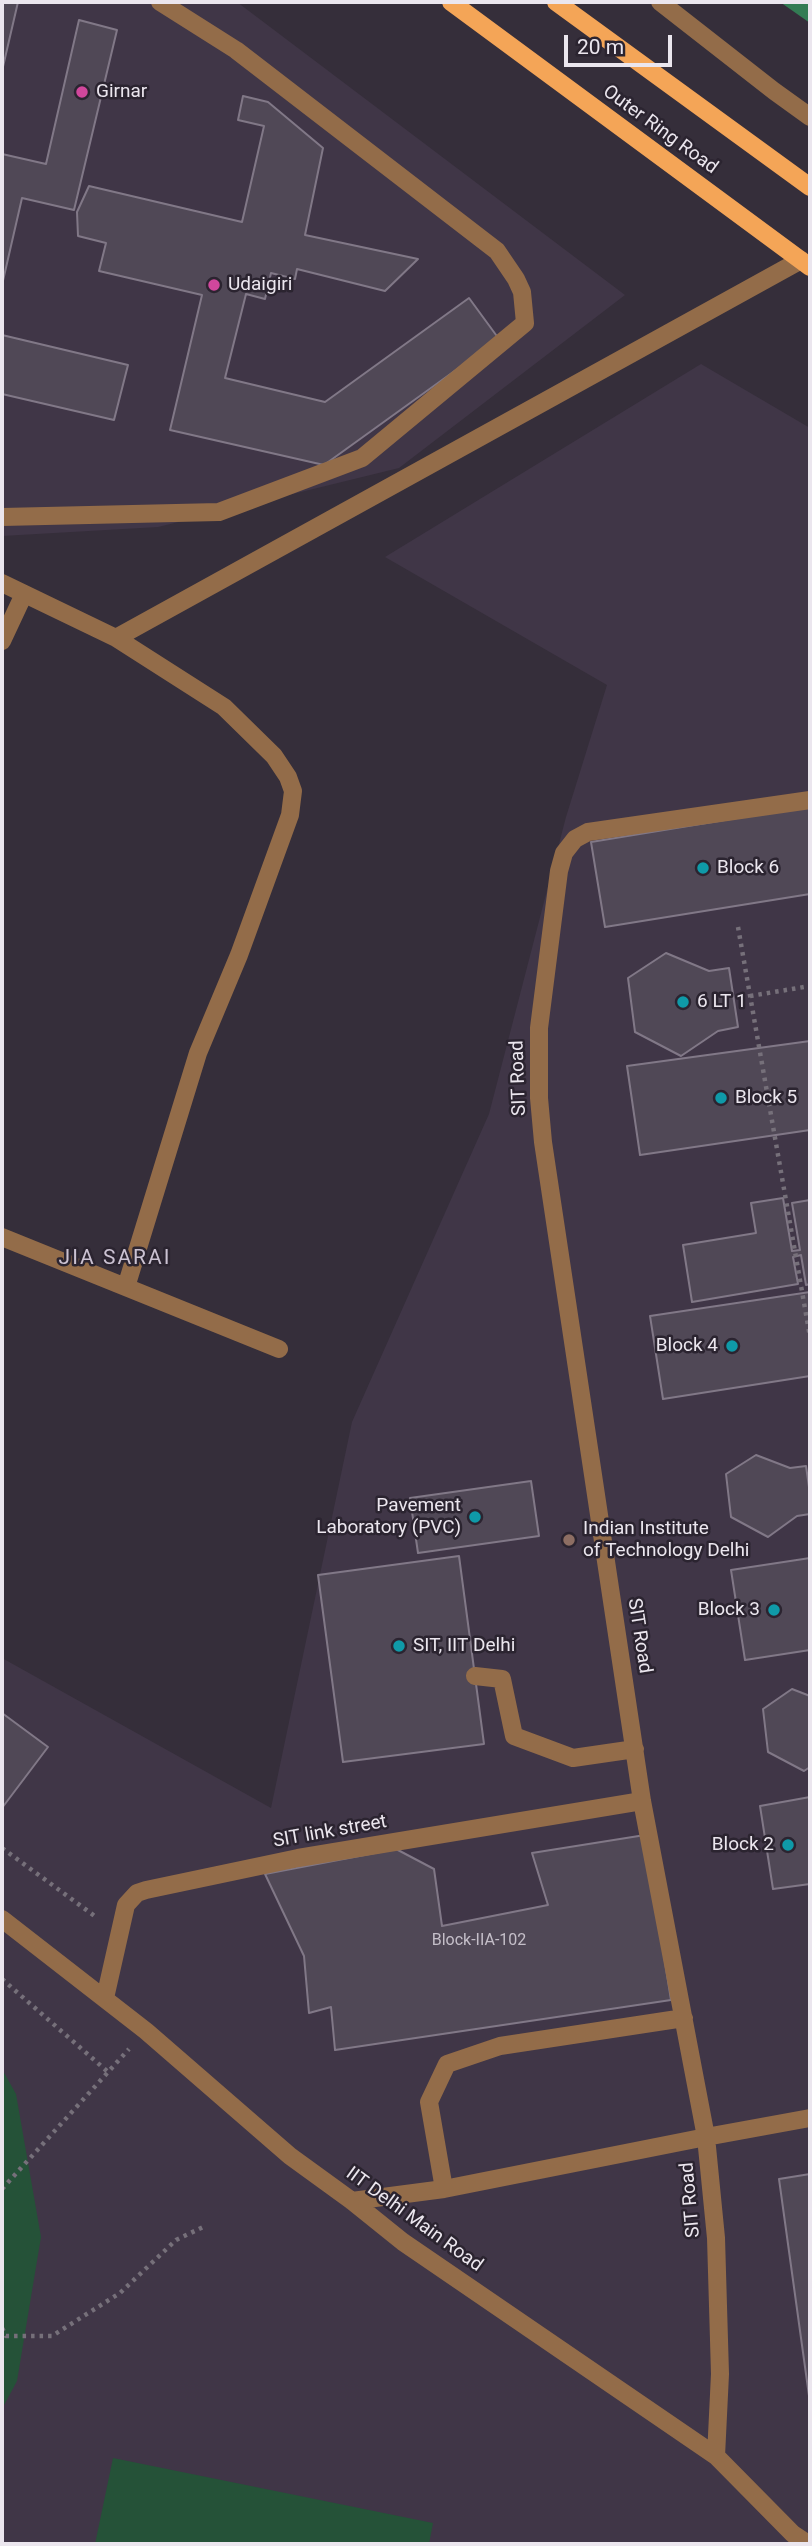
<!DOCTYPE html>
<style>
body{margin:0}
#map{position:relative;width:812px;height:2546px;overflow:hidden;background:#352e3a;font-family:Roboto,sans-serif}
canvas{display:block}
.frame{position:absolute;inset:0;border:4px solid #ebe6ee;pointer-events:none}
.scale{position:absolute;left:564px;top:35px;width:108px;height:32px;box-sizing:border-box;border:4px solid #ebe6ee;border-top:0;padding-left:9px;font-size:21px;line-height:24px;white-space:nowrap;color:#ebe6ee;-webkit-text-stroke:5px #2b2430;paint-order:stroke}
</style>
<div id="map">
<canvas width="812" height="2546"></canvas>
<div class="frame"></div>
<div class="scale">20 m</div>
</div>
<script>
const ctx = document.querySelector('canvas').getContext('2d');
ctx.lineJoin = 'round';
function paint(path, color) {
  ctx.fillStyle = color;
  ctx.fill(path, 'evenodd');
}
function poly(rows) {
  const path = new Path2D();
  for (const r of rows) {
    path.moveTo(r[0], r[1]);
    for (let i = 2; i < r.length; i += 2) path.lineTo(r[i], r[i + 1]);
  }
  return path;
}
function strokePath(path, color, width, dash) {
  ctx.strokeStyle = color;
  ctx.lineWidth = width;
  ctx.lineCap = dash ? 'butt' : 'round';
  ctx.setLineDash(dash || []);
  ctx.stroke(path);
}
function drawText(font, color, halo, rows, align = 'center') {
  ctx.font = font + ' Roboto,sans-serif';
  ctx.lineWidth = 5;
  ctx.setLineDash([]);
  ctx.textBaseline = 'middle';
  ctx.strokeStyle = halo;
  ctx.fillStyle = color;
  for (const [text, x, y, turn = 0] of rows) {
    ctx.save();
    ctx.translate(x, y);
    ctx.rotate((+turn || 0) * Math.PI / 180);
    ctx.textAlign = isNaN(turn) ? turn : align;
    if (halo) ctx.strokeText(text, 0, 0);
    ctx.fillText(text, 0, 0);
    ctx.restore();
  }
}
paint(poly([
 [2,2,237,2,625,295,399,468,158,527,2,536],
 [701,364,810,428,810,2544,2,2544,2,1658,271,1808,352,1422,489,1114,566,817,607,685,385,557]
]), '#403647');
paint(poly([
 [2,2069,16,2094,41,2237,17,2381,2,2409],
 [113,2458,433,2523,429,2544,95,2544]
]), '#255238');
paint(poly([
 [780,2,810,2,810,23]
]), '#337c54');
const building = poly([
 [2,2,18,2,2,71,2,2],
 [79,20,117,30,74,210,22,198,2,285,2,154,46,164,79,20],
 [243,96,268,102,323,148,305,235,418,259,385,291,297,269,295,279,271,273,265,299,246,294,225,378,325,402,469,298,499,339,324,465,170,430,202,295,99,271,106,243,78,236,77,212,89,186,242,222,264,126,238,120,243,96],
 [2,335,128,365,114,420,2,394,2,335],
 [810,806,810,894,605,927,591,842,810,806],
 [666,953,709,971,729,968,738,1027,718,1031,681,1056,635,1032,628,978,666,953],
 [810,1041,810,1130,640,1155,627,1066,810,1041],
 [783,1198,792,1251,800,1250,792,1203,810,1200,810,1284,806,1285,801,1255,793,1257,798,1284,692,1302,683,1245,756,1233,751,1203,783,1198],
 [810,1292,810,1376,663,1399,650,1316,810,1292],
 [756,1455,790,1468,806,1466,810,1494,810,1514,797,1516,768,1537,731,1517,726,1474,756,1455],
 [531,1481,539,1536,418,1553,410,1498,531,1481],
 [459,1556,484,1744,343,1762,318,1575,459,1556],
 [810,1558,810,1650,745,1660,731,1570,810,1558],
 [792,1689,810,1696,810,1767,804,1771,768,1752,763,1709,792,1689],
 [2,1713,48,1747,2,1808,2,1713],
 [810,1797,810,1884,773,1889,760,1806,810,1797],
 [645,1835,671,2000,335,2050,331,2007,309,2013,304,1956,265,1874,396,1849,434,1869,442,1926,548,1905,532,1853,645,1835],
 [810,2174,810,2403,779,2179,810,2174]
]);
paint(building, '#504856');
strokePath(building, '#817887', 2);
strokePath(poly([
 [738,927,810,1337],
 [750,996,810,986],
 [2,1848,96,1917],
 [2,1979,108,2072],
 [2,2189,129,2049],
 [2,2328,6,2336,52,2336,120,2293,176,2240,203,2227]
]), '#76707a', 4.5, [3.5, 5]);
strokePath(poly([
 [660,2,774,91,810,117],
 [2,517,219,512,362,458,525,323,522,292,516,279,497,251,236,50,160,2],
 [2,583,116,638,224,707,274,756,288,777,293,791,290,815,239,955,198,1053,126,1287],
 [116,638,801,260],
 [2,641,24,594],
 [2,1237,279,1349],
 [475,1676,502,1679,514,1736,573,1758,635,1749],
 [2,1919,146,2031,290,2156,352,2201,403,2242,716,2456,793,2534,808,2544],
 [105,1998,126,1905,137,1893,146,1890,298,1858,642,1801],
 [444,2189,429,2102,447,2064,500,2046,684,2018],
 [352,2201,444,2189,706,2137,810,2118],
 [716,2456,720,2374,716,2238,706,2137,642,1801,543,1142,539,1098,539,1028,559,871,564,853,575,839,588,832,810,800]
]), '#936c49', 18);
strokePath(poly([
 [451,2,810,267],
 [556,2,810,187]
]), '#f4a557', 18);
for (const [x, y, r, color] of [
 [82,92,7,"#d1479c"],
 [214,285,7,"#d1479c"],
 [703,868,7,"#0f9aa8"],
 [683,1002,7,"#0f9aa8"],
 [721,1098,7,"#0f9aa8"],
 [732,1346,7,"#0f9aa8"],
 [475,1517,7,"#0f9aa8"],
 [569,1540,7,"#8d6e63"],
 [774,1610,7,"#0f9aa8"],
 [399,1646,7,"#0f9aa8"],
 [788,1845,7,"#0f9aa8"]
]) {
  const dot = new Path2D();
  dot.arc(x, y, r, 0, 2 * Math.PI);
  ctx.fillStyle = color;
  ctx.fill(dot);
  strokePath(dot, '#2b2430', 2.5);
}
drawText('16px', '#c4bec8', null, [
 ["Block-IIA-102",479,1941]
]);
drawText('19px', '#ebe6ee', '#2b2430', [
 ["Girnar",96,92],
 ["Udaigiri",228,285],
 ["Block 6",717,868],
 ["6 LT 1",697,1002],
 ["Block 5",735,1098],
 ["Block 4",718,1346,"right"],
 ["Pavement",461,1506,"right"],
 ["Laboratory (PVC)",461,1528,"right"],
 ["Indian Institute",583,1529],
 ["of Technology Delhi",583,1551],
 ["Block 3",760,1610,"right"],
 ["SIT, IIT Delhi",413,1646],
 ["Block 2",774,1845,"right"]
], 'left');
drawText('19px', '#ebe6ee', '#2b2430', [
 ["Outer Ring Road",660,130,36],
 ["SIT Road",519,1078,-92],
 ["SIT Road",639,1636,81],
 ["SIT link street",330,1832,-10],
 ["SIT Road",691,2200,-95],
 ["IIT Delhi Main Road",414,2220,36]
]);
ctx.letterSpacing = '2px';
drawText('21px', '#cbc2d2', '#2b2430', [
 ["JIA SARAI",115,1259]
]);
ctx.letterSpacing = '0px';
</script>
